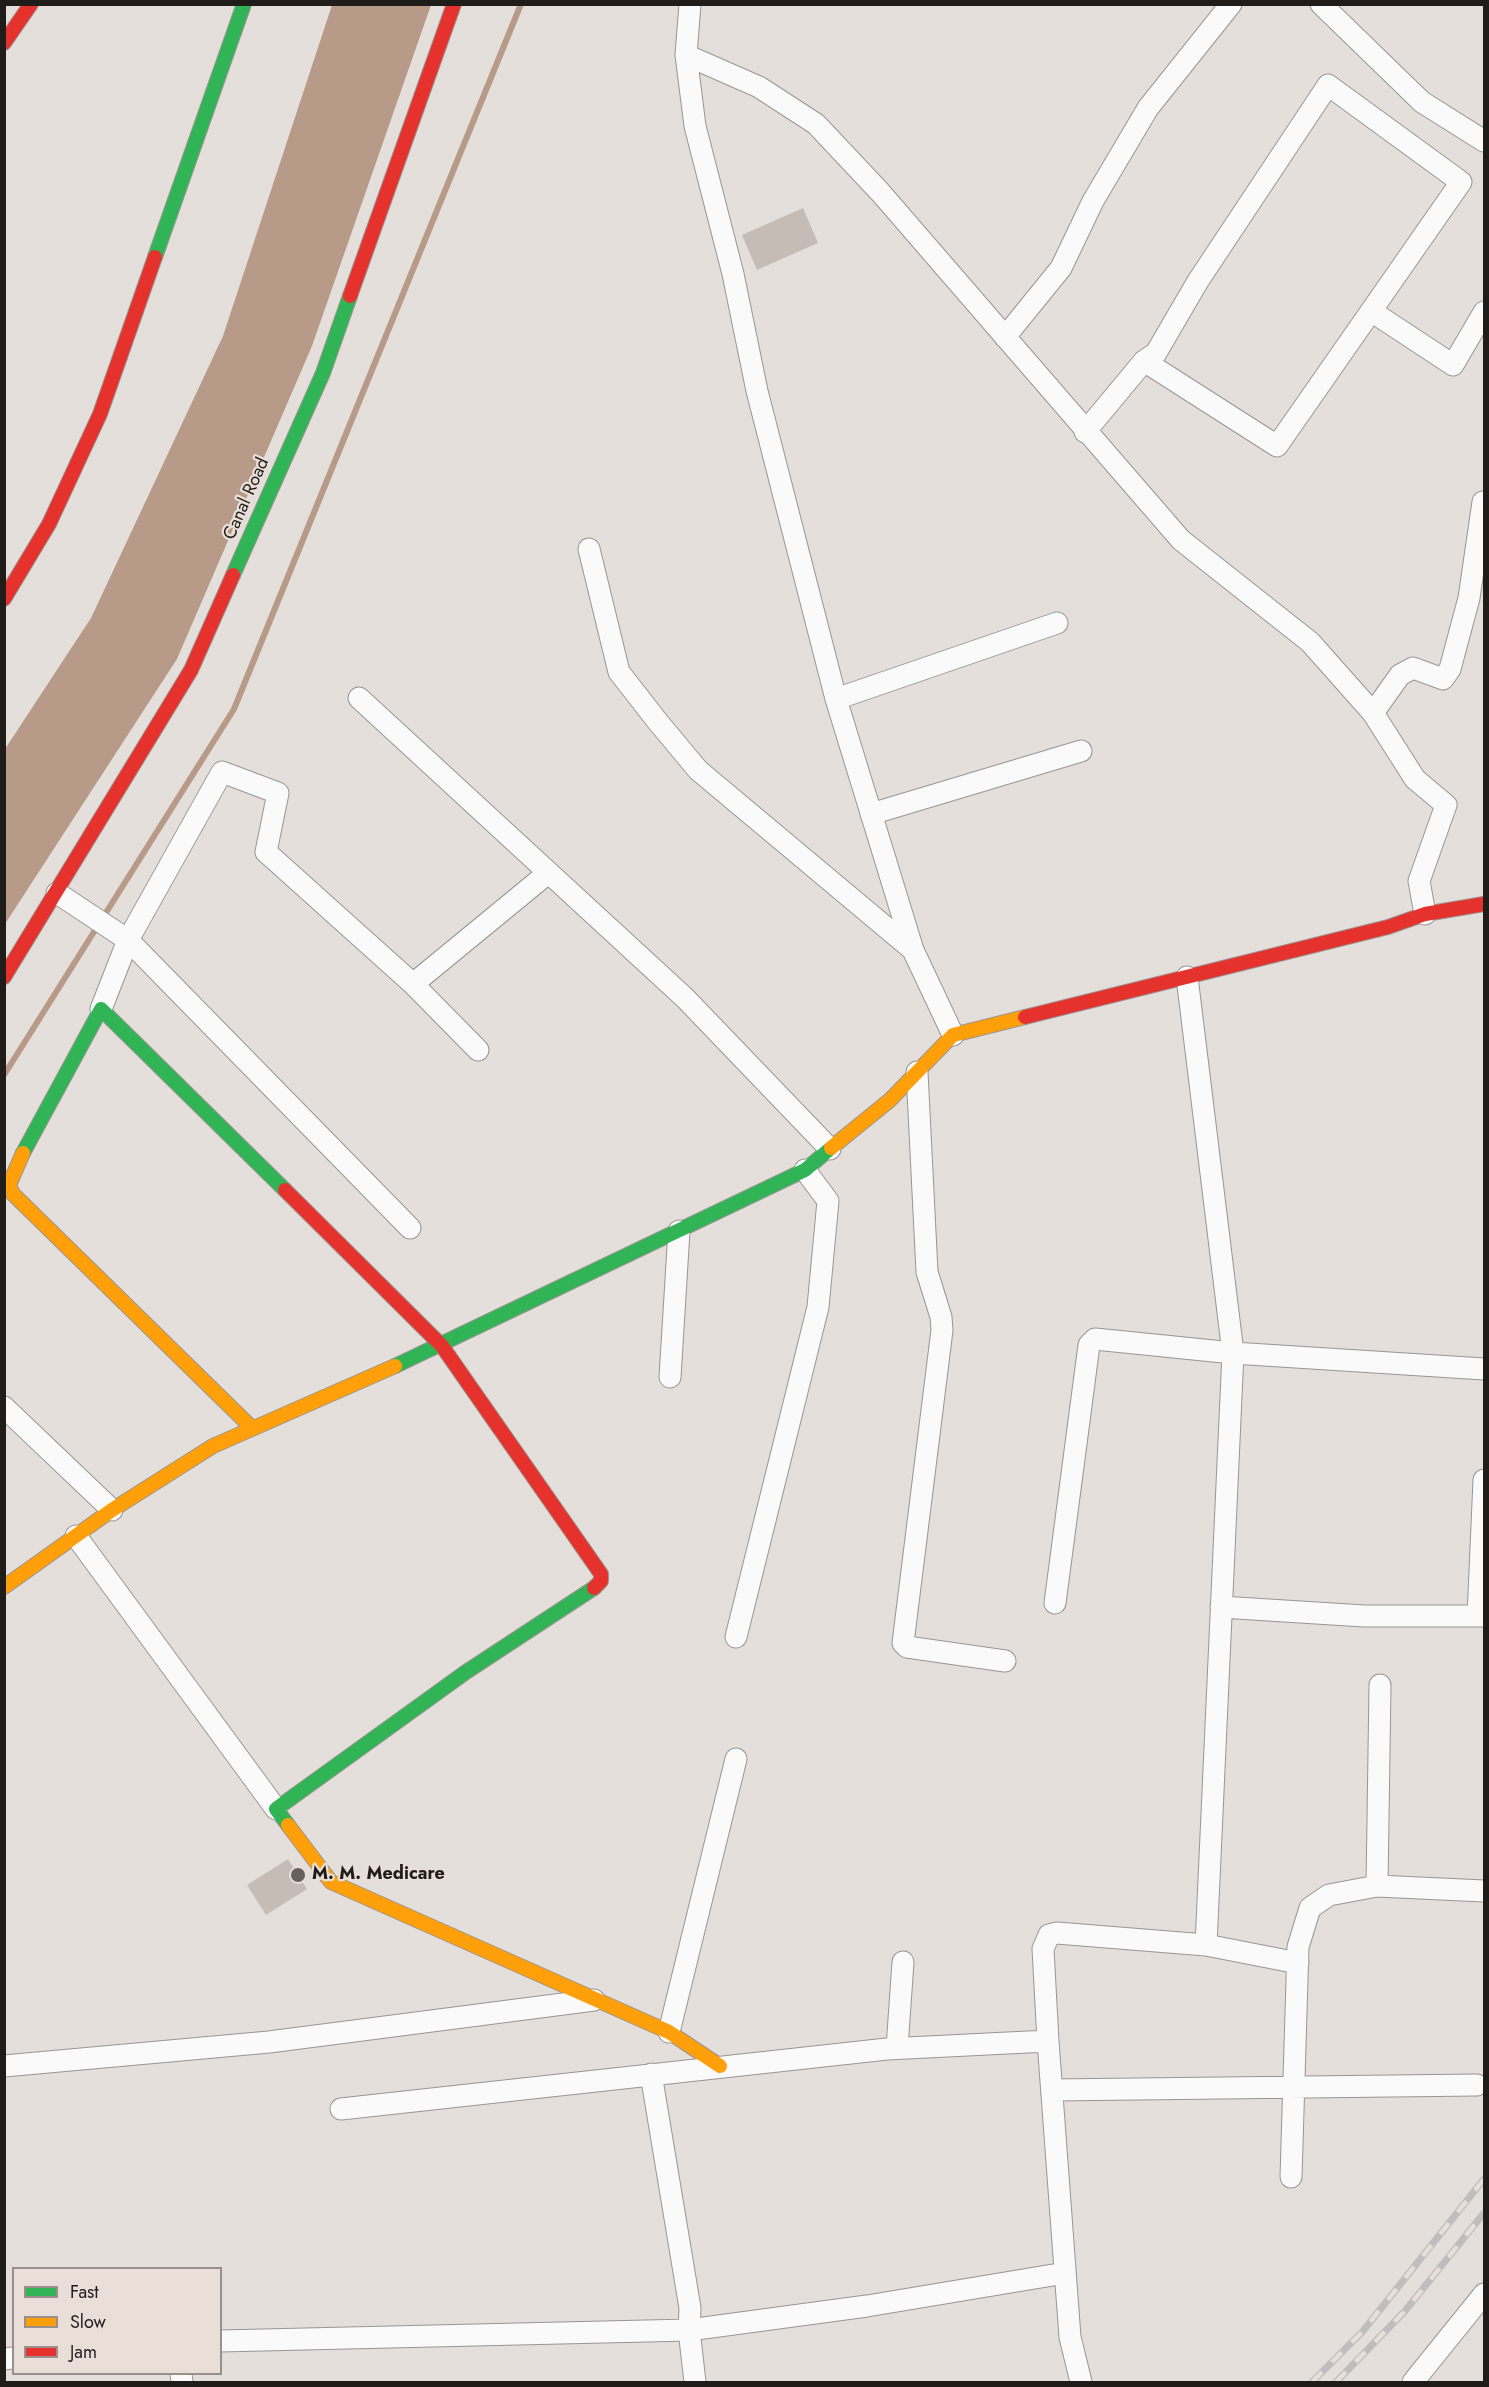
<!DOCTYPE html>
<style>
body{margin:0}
#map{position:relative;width:1489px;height:2387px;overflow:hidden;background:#e5dfdc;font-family:Jost,sans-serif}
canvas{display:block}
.frame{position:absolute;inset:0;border:6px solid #201c1a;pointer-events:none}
.legend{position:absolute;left:12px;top:2267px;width:210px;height:108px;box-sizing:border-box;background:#e9ded8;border:2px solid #99908c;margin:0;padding:8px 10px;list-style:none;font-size:18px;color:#201c1a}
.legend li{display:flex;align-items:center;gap:12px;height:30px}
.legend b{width:30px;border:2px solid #99908c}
</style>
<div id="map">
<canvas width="1489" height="2387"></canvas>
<div class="frame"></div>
<ul class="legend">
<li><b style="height:8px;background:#30b455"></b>Fast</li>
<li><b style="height:8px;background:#ff9f0a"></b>Slow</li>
<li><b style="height:8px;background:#e5322d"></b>Jam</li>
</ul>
</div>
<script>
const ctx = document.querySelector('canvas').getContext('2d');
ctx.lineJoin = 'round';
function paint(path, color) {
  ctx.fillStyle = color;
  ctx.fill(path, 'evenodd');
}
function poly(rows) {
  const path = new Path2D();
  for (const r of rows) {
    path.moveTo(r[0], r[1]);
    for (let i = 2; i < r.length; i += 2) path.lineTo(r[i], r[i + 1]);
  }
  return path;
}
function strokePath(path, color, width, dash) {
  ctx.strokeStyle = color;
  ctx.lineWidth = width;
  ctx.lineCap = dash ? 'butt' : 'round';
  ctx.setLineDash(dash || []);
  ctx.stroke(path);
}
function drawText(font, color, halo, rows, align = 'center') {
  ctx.font = font + ' Jost,sans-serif';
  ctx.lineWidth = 4.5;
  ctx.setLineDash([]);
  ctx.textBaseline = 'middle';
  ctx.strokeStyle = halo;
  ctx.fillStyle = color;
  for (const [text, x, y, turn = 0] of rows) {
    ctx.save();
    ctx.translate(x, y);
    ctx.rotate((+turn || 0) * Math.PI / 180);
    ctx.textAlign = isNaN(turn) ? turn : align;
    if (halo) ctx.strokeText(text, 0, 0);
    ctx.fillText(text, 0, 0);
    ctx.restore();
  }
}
paint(poly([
 [332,5,431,5,312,346,177,659,5,924,5,749,91,618,223,336]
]), '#b89a88');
strokePath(poly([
 [4,1075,234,709,521,4]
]), '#b89a88', 6);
paint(poly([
 [803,208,818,243,757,270,742,235],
 [288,1859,307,1889,266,1915,247,1885]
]), '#c6bcb6');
const street = poly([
 [690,4,686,55,695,126,733,274,757,391,836,699,913,950,953,1035],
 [1321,4,1422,102,1484,141],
 [686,55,759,87,816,124,880,192,1181,540,1310,642,1373,713,1415,779,1446,805,1419,881,1425,914],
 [1371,311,1453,365,1484,312],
 [1005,337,1061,268,1093,201,1148,108,1231,4],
 [1085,432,1144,361,1156,353,1198,281,1328,85,1461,182,1277,446,1144,361],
 [589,549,619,672,658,722,698,770,913,950],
 [359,698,685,998,830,1149],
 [836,699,1057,623],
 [1373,713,1400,675,1413,668,1443,679,1450,669,1469,598,1483,502],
 [871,814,1081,751],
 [57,893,128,940,222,772,278,793,266,852,413,984,478,1050],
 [413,984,548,873],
 [101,1009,128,940,410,1228],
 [917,1072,927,1272,941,1317,942,1330,903,1643,907,1647,1005,1661],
 [670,1377,679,1231],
 [4,1407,112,1510],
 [76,1536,276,1809],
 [1055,1603,1089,1345,1095,1339,1233,1353,1484,1369],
 [1221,1607,1364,1616,1484,1616],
 [1478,1616,1484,1480],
 [736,1637,818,1307,828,1201,805,1170],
 [1377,1886,1484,1891],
 [1206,1945,1298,1963],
 [669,2032,736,1759],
 [1048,2041,1043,1949,1049,1935,1057,1933,1206,1945,1233,1353,1187,977],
 [897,2048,903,1962],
 [4,2066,269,2042,594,2000],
 [1052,2090,1477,2085],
 [341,2109,887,2049,1048,2041,1070,2337,1081,2382],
 [1291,2177,1298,1947,1310,1908,1329,1895,1377,1886,1380,1685],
 [220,2341,689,2330,690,2308,651,2074],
 [4,2359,14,2358],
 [181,2374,182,2382],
 [695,2382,689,2330,867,2306,1065,2273],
 [1413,2382,1484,2294]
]);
const fast = poly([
 [155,257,244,4],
 [233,575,323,373,350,296],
 [23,1153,101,1009,285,1190],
 [395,1366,805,1170,831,1148],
 [288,1825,276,1809,466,1672,594,1588]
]);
const slow = poly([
 [831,1148,890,1100,953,1035,1025,1017],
 [23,1153,9,1185,13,1194,252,1428],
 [4,1587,112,1510,213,1446,395,1366],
 [288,1825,331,1882,669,2032,720,2066]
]);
const jam = poly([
 [4,43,31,4],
 [350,296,454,4],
 [4,599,49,524,100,414,155,257],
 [4,977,191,670,233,575],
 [1025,1017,1388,927,1425,914,1484,904],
 [285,1190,442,1346,601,1574,601,1581,594,1588]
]);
strokePath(street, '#999593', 23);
strokePath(fast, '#999593', 16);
strokePath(slow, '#999593', 16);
strokePath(jam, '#999593', 16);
strokePath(street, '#fbfafa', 21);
strokePath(fast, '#30b455', 14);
strokePath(slow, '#ff9f0a', 14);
strokePath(jam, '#e5322d', 14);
const rail = poly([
 [1312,2382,1363,2331,1484,2179],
 [1336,2382,1405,2311,1484,2213]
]);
strokePath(rail, '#bfbdbd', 7);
strokePath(rail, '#e9ded8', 4.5, [14]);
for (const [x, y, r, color] of [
 [298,1875,8,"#65605e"]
]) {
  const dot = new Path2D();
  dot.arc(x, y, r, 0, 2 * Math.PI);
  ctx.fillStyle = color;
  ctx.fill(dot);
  strokePath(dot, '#e9ded8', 2);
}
drawText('18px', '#201c1a', '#e9ded8', [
 ["Canal Road",247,499,-66]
]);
drawText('bold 18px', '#201c1a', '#e9ded8', [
 ["M. M. Medicare",312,1875]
], 'left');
</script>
